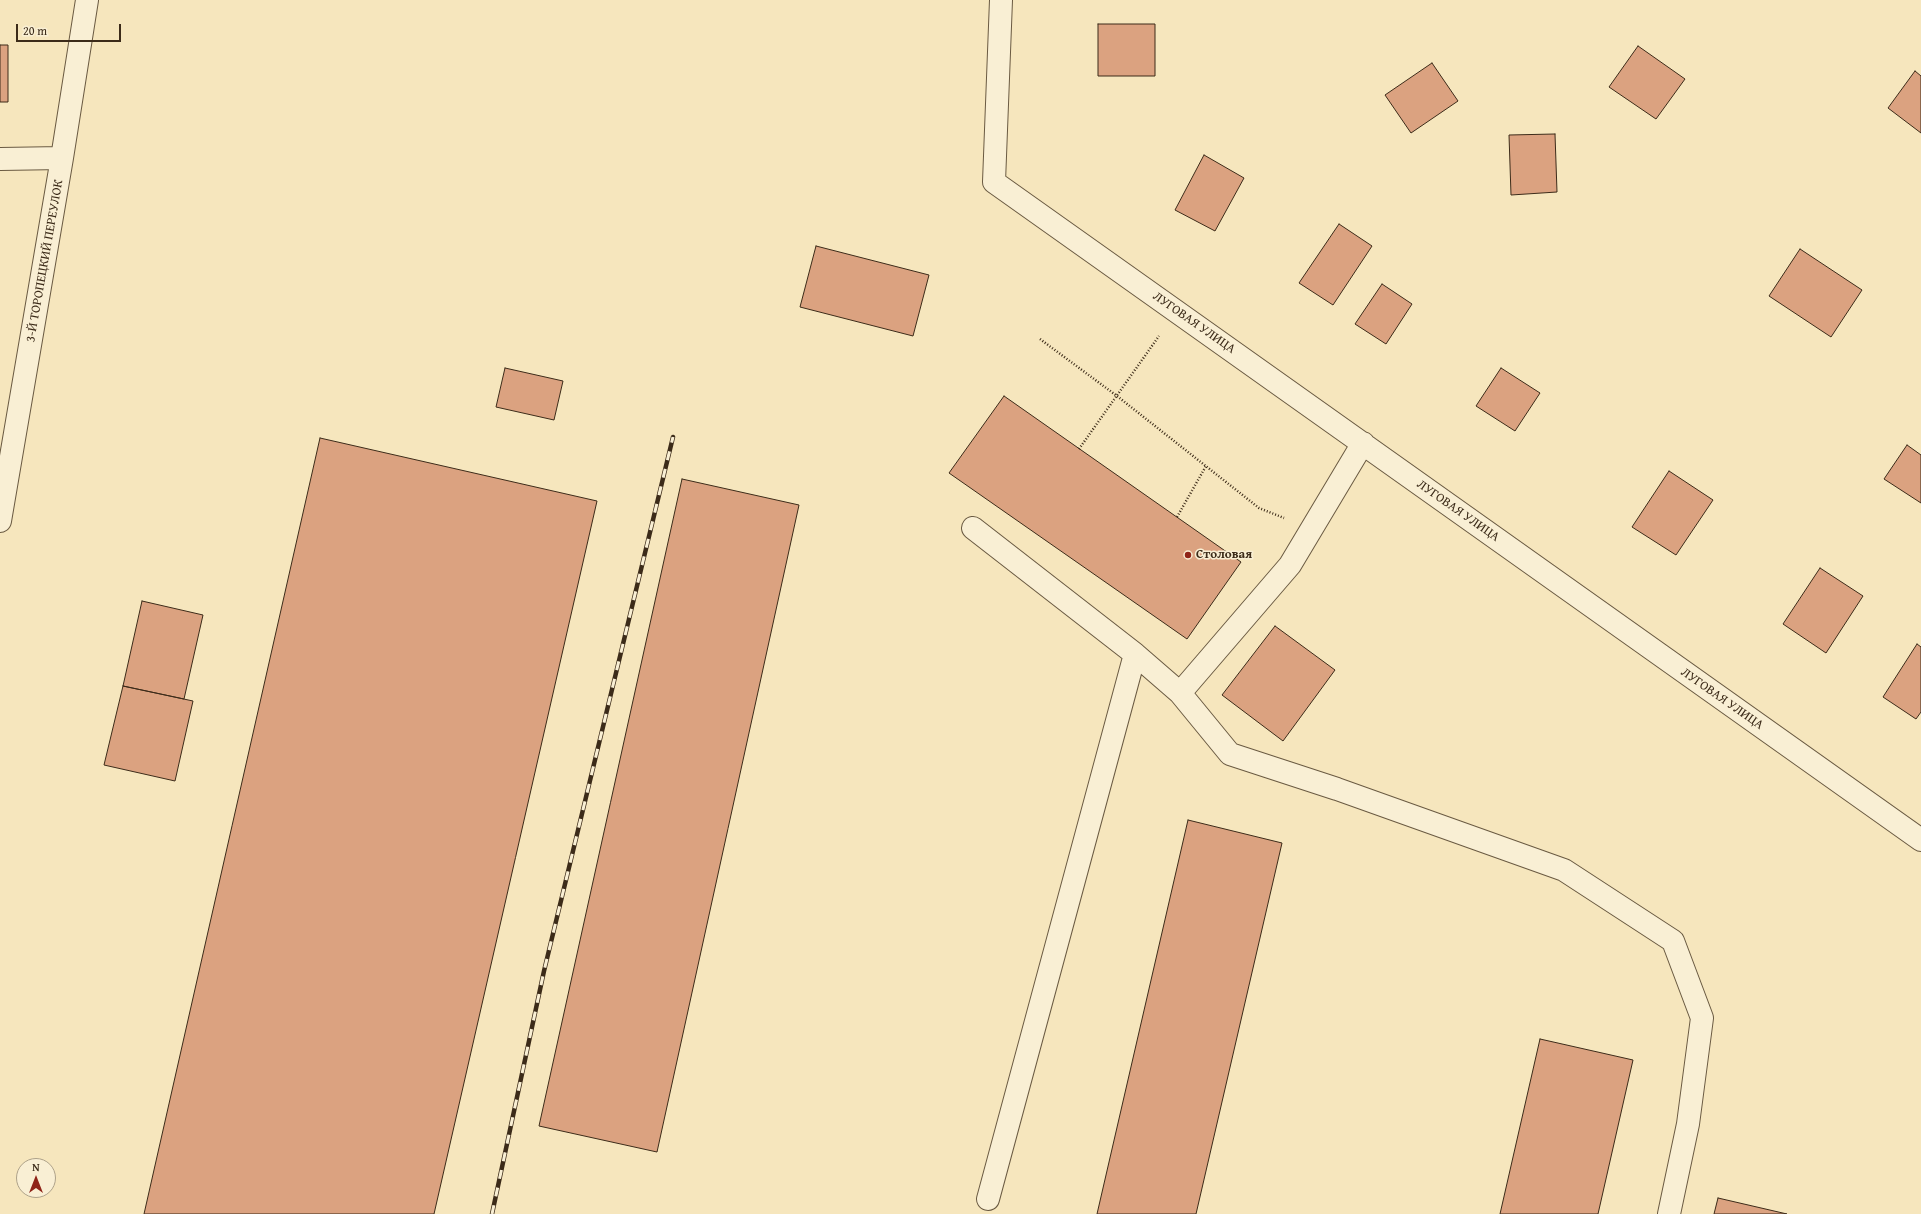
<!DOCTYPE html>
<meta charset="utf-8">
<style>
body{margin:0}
#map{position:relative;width:1921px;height:1214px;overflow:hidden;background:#f6e6bd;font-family:"Gentium Book Plus",serif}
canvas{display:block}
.north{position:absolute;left:16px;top:1158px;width:40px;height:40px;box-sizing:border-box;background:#f9efd4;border:1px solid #ada189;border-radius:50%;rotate:0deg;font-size:11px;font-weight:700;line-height:16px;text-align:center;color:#3c2b19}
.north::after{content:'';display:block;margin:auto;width:14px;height:18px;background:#8f2418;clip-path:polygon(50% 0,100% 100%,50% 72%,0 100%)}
.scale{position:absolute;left:16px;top:24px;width:105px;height:18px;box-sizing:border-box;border:2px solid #3c2b19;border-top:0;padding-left:5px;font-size:12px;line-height:14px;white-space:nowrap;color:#3c2b19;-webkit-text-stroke:3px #f9efd4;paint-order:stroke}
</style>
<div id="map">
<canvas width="1921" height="1214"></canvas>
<div class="north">N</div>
<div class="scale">20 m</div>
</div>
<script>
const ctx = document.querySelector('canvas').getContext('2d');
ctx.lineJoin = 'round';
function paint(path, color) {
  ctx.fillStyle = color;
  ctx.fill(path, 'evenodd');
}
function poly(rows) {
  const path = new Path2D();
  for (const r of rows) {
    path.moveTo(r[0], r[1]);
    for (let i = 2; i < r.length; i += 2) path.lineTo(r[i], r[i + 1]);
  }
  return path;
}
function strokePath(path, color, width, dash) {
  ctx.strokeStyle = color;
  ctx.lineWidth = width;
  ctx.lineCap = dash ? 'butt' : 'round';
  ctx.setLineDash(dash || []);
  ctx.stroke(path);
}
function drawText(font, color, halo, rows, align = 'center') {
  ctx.font = font + ' "Gentium Book Plus",serif';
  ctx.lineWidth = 3;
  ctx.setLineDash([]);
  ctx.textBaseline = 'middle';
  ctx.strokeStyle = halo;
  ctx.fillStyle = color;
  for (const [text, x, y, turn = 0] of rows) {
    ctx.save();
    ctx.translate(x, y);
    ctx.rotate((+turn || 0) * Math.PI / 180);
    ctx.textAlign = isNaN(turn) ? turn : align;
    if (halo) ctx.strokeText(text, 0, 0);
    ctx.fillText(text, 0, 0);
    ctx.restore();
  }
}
const building = poly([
 [1098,24,1155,24,1155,76,1098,76,1098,24],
 [0,45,8,45,8,102,0,102,0,45],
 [1638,46,1685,79,1656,119,1609,87,1638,46],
 [1432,63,1458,101,1411,133,1385,95,1432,63],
 [1915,71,1921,76,1921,133,1888,108,1915,71],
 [1555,134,1557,192,1511,195,1509,135,1555,134],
 [1204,155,1244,178,1215,231,1175,210,1204,155],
 [1339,224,1372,246,1333,305,1299,283,1339,224],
 [816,246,929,275,913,336,800,307,816,246],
 [1800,249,1862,290,1831,337,1769,296,1800,249],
 [1382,284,1412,304,1386,344,1355,324,1382,284],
 [505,368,563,381,554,420,496,407,505,368],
 [1501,368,1540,393,1515,431,1476,406,1501,368],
 [1004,396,1241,562,1187,639,949,473,1004,396],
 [320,438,597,501,434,1214,144,1214,320,438],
 [1907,445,1921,455,1921,503,1884,479,1907,445],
 [1669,471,1713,500,1676,555,1632,527,1669,471],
 [682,479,799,505,657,1152,539,1126,682,479],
 [1820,568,1863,596,1826,653,1783,624,1820,568],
 [142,601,203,615,184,699,123,686,142,601],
 [1275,626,1335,670,1283,741,1222,695,1275,626],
 [1917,644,1921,647,1921,712,1916,719,1883,697,1917,644],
 [123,686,193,701,175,781,104,765,123,686],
 [1188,820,1282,843,1196,1214,1097,1214,1188,820],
 [1540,1039,1633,1060,1598,1214,1500,1214,1540,1039],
 [1718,1198,1787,1214,1714,1214,1718,1198]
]);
paint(building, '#dba280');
strokePath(building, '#3c2b19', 1);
const minor = poly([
 [1001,0,994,182,1921,840],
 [0,159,62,158],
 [0,521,62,158,87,0],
 [973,528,1135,654],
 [1180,693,1230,754,1337,789,1564,870,1673,941,1702,1018,1688,1124,1669,1214],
 [988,1199,1135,654,1180,693,1290,565,1363,443]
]);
strokePath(minor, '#6a5a42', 24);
strokePath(poly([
 [1040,339,1117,396,1259,508,1284,518],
 [1079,449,1159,336],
 [1177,517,1206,466]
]), '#3c2b19', 2.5, [1, 2]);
strokePath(minor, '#f9efd4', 22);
const rail = poly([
 [492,1214,544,971,673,437]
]);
strokePath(rail, '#3c2b19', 4.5);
strokePath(rail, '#f9efd4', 3, [9]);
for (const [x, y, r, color] of [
 [1188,555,4,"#8f2418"]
]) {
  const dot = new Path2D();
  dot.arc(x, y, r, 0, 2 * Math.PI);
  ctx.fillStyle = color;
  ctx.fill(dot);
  strokePath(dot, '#f9efd4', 1.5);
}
drawText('13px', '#3c2b19', '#f9efd4', [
 ["3-Й ТОРОПЕЦКИЙ ПЕРЕУЛОК",45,261,-80],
 ["ЛУГОВАЯ УЛИЦА",1194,323,35],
 ["ЛУГОВАЯ УЛИЦА",1458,511,35],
 ["ЛУГОВАЯ УЛИЦА",1722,699,35]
]);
drawText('bold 13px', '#3c2b19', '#f9efd4', [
 ["Столовая",1196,555]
], 'left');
</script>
